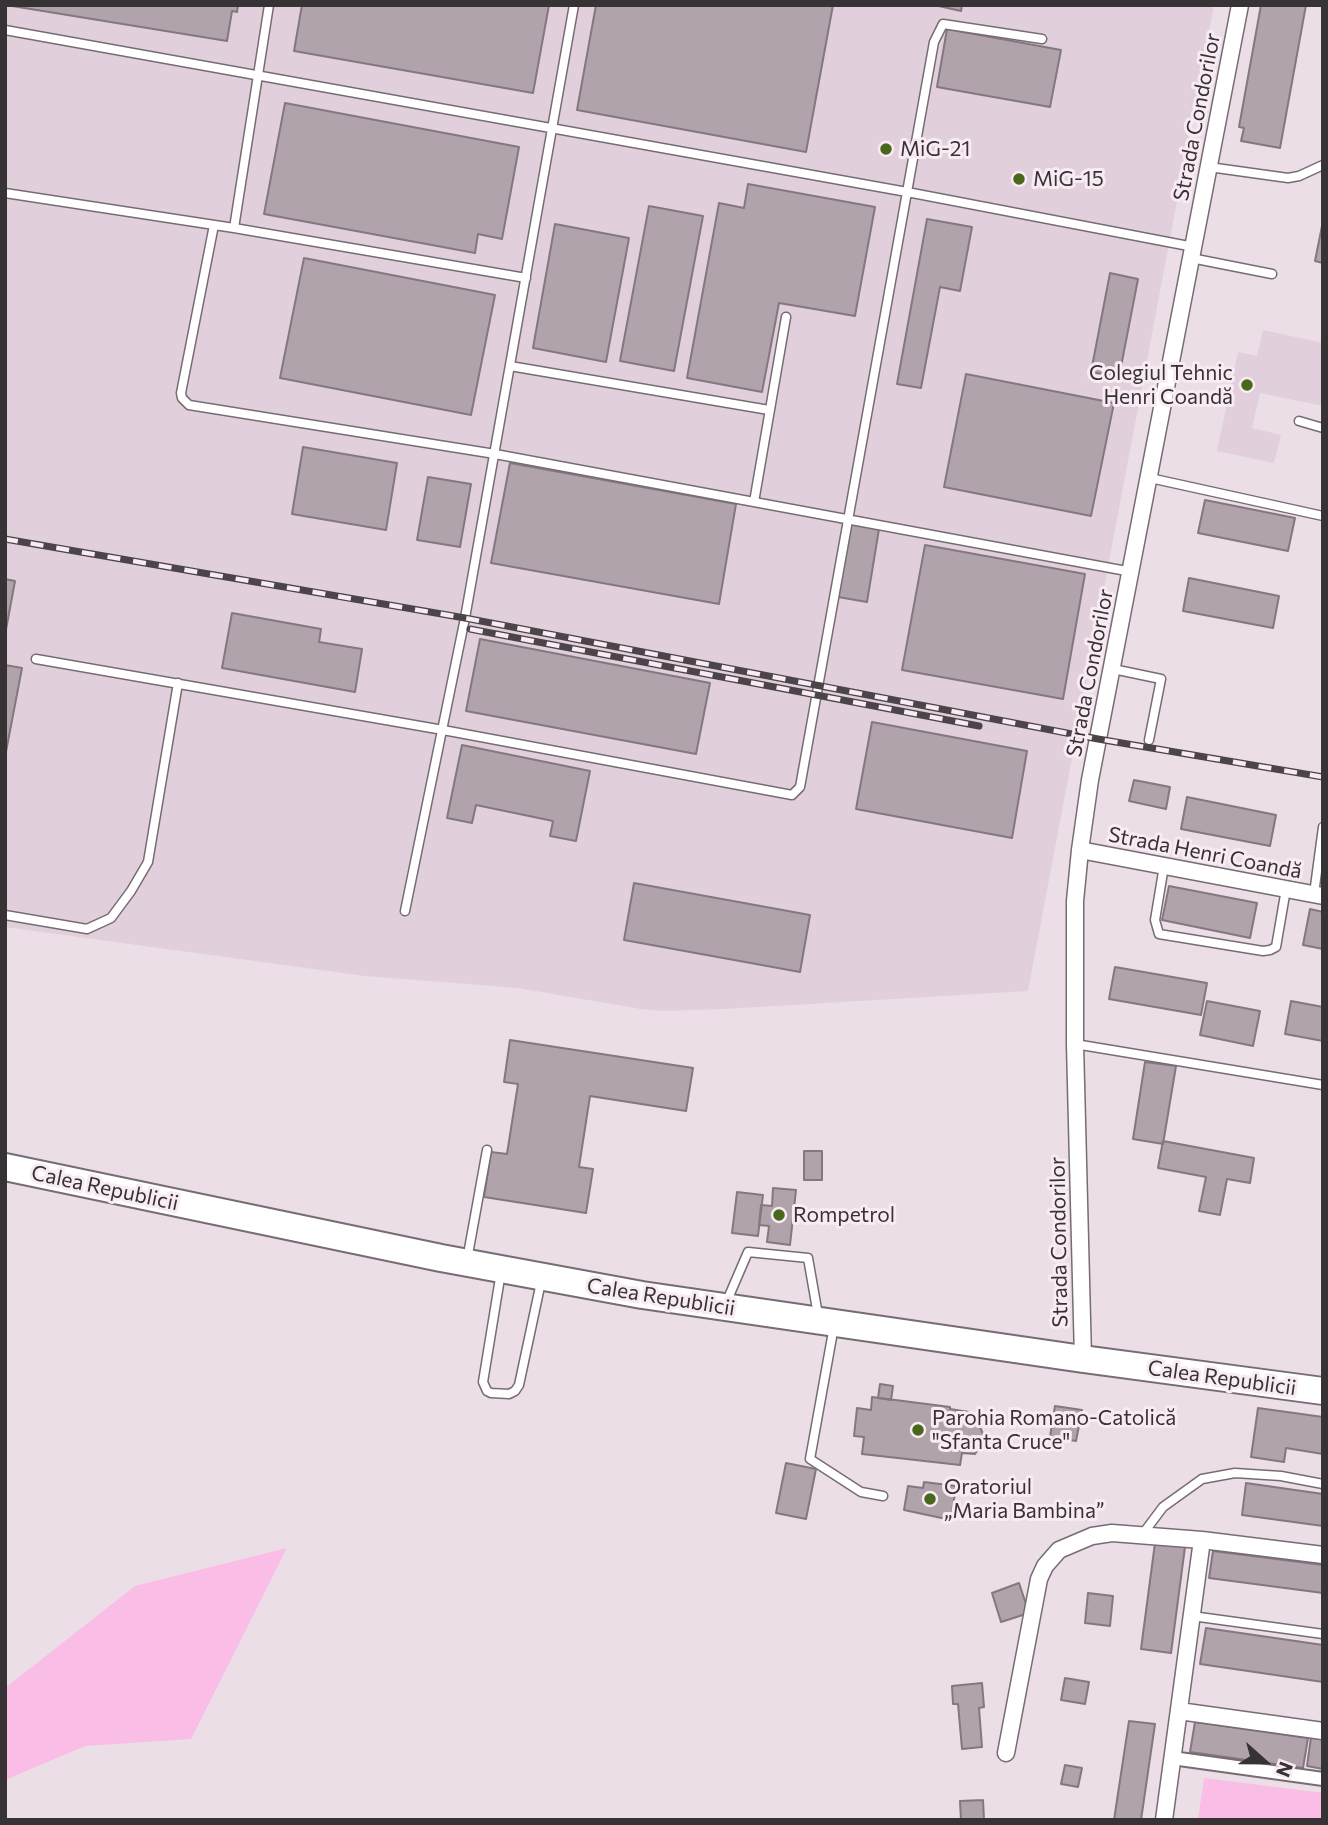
<!DOCTYPE html>
<meta charset="utf-8">
<style>
body{margin:0}
#map{position:relative;width:1328px;height:1825px;overflow:hidden;background:#ebdee6;font-family:Commissioner,sans-serif}
canvas{display:block}
.frame{position:absolute;inset:0;border:7px solid #373236;pointer-events:none}
.north{position:absolute;left:1230px;top:1727px;width:70px;height:70px;-webkit-text-stroke:5px #f8ebf3;paint-order:stroke;rotate:111deg;font-size:19px;font-weight:700;line-height:28px;text-align:center;color:#373236}
.north::after{content:'';display:block;margin:auto;width:24px;height:32px;background:#373236;clip-path:polygon(50% 0,100% 100%,50% 72%,0 100%)}
</style>
<div id="map">
<canvas width="1328" height="1825"></canvas>
<div class="frame"></div>
<div class="north">N</div>
</div>
<script>
const ctx = document.querySelector('canvas').getContext('2d');
ctx.lineJoin = 'round';
function paint(path, color) {
  ctx.fillStyle = color;
  ctx.fill(path, 'evenodd');
}
function poly(rows) {
  const path = new Path2D();
  for (const r of rows) {
    path.moveTo(r[0], r[1]);
    for (let i = 2; i < r.length; i += 2) path.lineTo(r[i], r[i + 1]);
  }
  return path;
}
function strokePath(path, color, width, dash) {
  ctx.strokeStyle = color;
  ctx.lineWidth = width;
  ctx.lineCap = dash ? 'butt' : 'round';
  ctx.setLineDash(dash || []);
  ctx.stroke(path);
}
function drawText(font, color, halo, rows, align = 'center') {
  ctx.font = font + ' Commissioner,sans-serif';
  ctx.lineWidth = 6;
  ctx.setLineDash([]);
  ctx.textBaseline = 'middle';
  ctx.strokeStyle = halo;
  ctx.fillStyle = color;
  for (const [text, x, y, turn = 0] of rows) {
    ctx.save();
    ctx.translate(x, y);
    ctx.rotate((+turn || 0) * Math.PI / 180);
    ctx.textAlign = isNaN(turn) ? turn : align;
    if (halo) ctx.strokeText(text, 0, 0);
    ctx.fillText(text, 0, 0);
    ctx.restore();
  }
}
paint(poly([
 [5,5,1214,5,1028,991,725,1009,662,1011,641,1009,518,988,365,976,5,927],
 [1263,330,1323,343,1323,406,1260,393,1252,428,1281,435,1274,463,1217,451,1238,352,1257,356]
]), '#e2cfdc');
paint(poly([
 [287,1548,191,1739,85,1746,5,1780,5,1688,135,1586],
 [1204,1778,1323,1793,1323,1820,1198,1820]
]), '#f9bde6');
const building = poly([
 [6,5,238,5,237,12,232,11,227,41,6,5],
 [302,5,549,5,533,93,294,51,302,5],
 [596,5,833,5,806,152,577,110,596,5],
 [934,5,962,5,961,11,934,5],
 [1261,5,1306,5,1280,148,1241,141,1244,128,1239,127,1261,5],
 [947,29,1061,50,1050,107,937,87,947,29],
 [285,103,519,147,502,239,478,234,475,253,264,214,285,103],
 [748,184,875,207,855,316,779,303,762,392,687,378,719,203,744,208,748,184],
 [649,206,703,216,674,371,620,361,649,206],
 [927,219,972,227,960,291,940,287,921,388,897,384,927,219],
 [1323,221,1323,263,1315,261,1323,221],
 [555,224,629,238,606,362,533,348,555,224],
 [304,258,495,295,471,415,280,378,304,258],
 [1110,273,1138,279,1119,377,1091,372,1110,273],
 [966,374,1114,403,1091,516,944,487,966,374],
 [303,447,397,463,386,530,292,514,303,447],
 [510,463,736,504,719,604,491,563,510,463],
 [428,477,471,484,460,547,417,540,428,477],
 [1205,500,1295,518,1288,551,1198,533,1205,500],
 [851,524,879,529,867,602,838,597,851,524],
 [925,545,1085,574,1063,699,902,670,925,545],
 [1189,578,1279,596,1273,628,1183,611,1189,578],
 [5,579,15,581,5,635,5,579],
 [232,613,321,629,319,642,362,649,355,692,222,668,232,613],
 [480,639,710,683,696,754,466,711,480,639],
 [5,665,22,668,5,757,5,665],
 [872,722,1027,751,1012,838,856,809,872,722],
 [462,745,590,771,576,841,550,836,553,821,476,805,472,823,447,818,462,745],
 [1134,780,1170,787,1166,809,1129,801,1134,780],
 [1187,797,1276,815,1270,846,1181,829,1187,797],
 [634,883,810,915,800,972,624,940,634,883],
 [1169,886,1257,903,1250,938,1162,920,1169,886],
 [1310,909,1323,912,1323,949,1303,945,1310,909],
 [1115,967,1207,983,1201,1015,1109,999,1115,967],
 [1207,1001,1260,1011,1253,1046,1200,1035,1207,1001],
 [1291,1001,1323,1007,1323,1041,1285,1034,1291,1001],
 [510,1040,693,1068,686,1111,590,1096,579,1167,593,1169,586,1213,484,1197,491,1152,507,1154,518,1084,504,1082,510,1040],
 [1145,1062,1176,1066,1163,1144,1133,1139,1145,1062],
 [1163,1141,1254,1158,1250,1183,1227,1179,1220,1215,1199,1211,1206,1177,1158,1168,1163,1141],
 [804,1151,822,1151,822,1180,804,1180,804,1151],
 [773,1188,796,1190,790,1245,767,1242,769,1226,759,1225,761,1205,772,1206,773,1188],
 [737,1192,763,1195,758,1236,732,1233,737,1192],
 [880,1384,893,1386,891,1400,878,1398,880,1384],
 [872,1397,950,1407,950,1409,969,1412,968,1423,979,1425,985,1438,975,1454,962,1453,960,1465,862,1454,864,1437,854,1436,857,1408,871,1410,872,1397],
 [1055,1406,1082,1410,1076,1441,1050,1437,1055,1406],
 [1258,1408,1323,1417,1323,1454,1286,1448,1284,1462,1251,1457,1258,1408],
 [786,1463,816,1469,806,1519,776,1513,786,1463],
 [924,1482,956,1486,951,1520,904,1510,908,1486,923,1488,924,1482],
 [1246,1483,1323,1494,1323,1526,1242,1515,1246,1483],
 [1155,1543,1185,1547,1171,1653,1141,1649,1155,1543],
 [1213,1551,1323,1565,1323,1593,1209,1578,1213,1551],
 [1019,1583,1029,1613,1001,1622,992,1593,1019,1583],
 [1088,1593,1113,1596,1110,1626,1085,1623,1088,1593],
 [1206,1628,1323,1645,1323,1682,1200,1664,1206,1628],
 [1065,1678,1089,1682,1085,1704,1061,1700,1065,1678],
 [982,1683,984,1707,979,1708,982,1747,962,1749,958,1704,953,1704,952,1686,982,1683],
 [1129,1721,1155,1724,1141,1820,1114,1820,1129,1721],
 [1195,1722,1308,1738,1303,1768,1190,1752,1195,1722],
 [1311,1737,1323,1738,1323,1769,1307,1766,1311,1737],
 [1065,1765,1082,1768,1078,1787,1061,1784,1065,1765],
 [983,1800,984,1820,961,1820,960,1801,983,1800]
]);
paint(building, '#b0a3ab');
strokePath(building, '#847880', 2);
const service = poly([
 [5,30,907,192,1194,247],
 [1209,167,1288,178,1299,176,1323,165],
 [5,193,234,228,526,278],
 [214,225,181,393,182,398,189,405,495,454,1132,572],
 [234,228,269,5],
 [1191,258,1272,274],
 [510,366,769,410],
 [1299,421,1323,428],
 [1150,478,1323,516],
 [754,502,786,317],
 [36,659,443,730,792,795,800,787,934,42,943,24,1042,39],
 [1113,669,1161,679,1149,740],
 [1164,866,1155,920,1159,934,1263,951,1270,950,1276,947,1286,889],
 [1314,894,1323,827],
 [405,911,465,618,574,5],
 [5,915,87,929,111,918,131,891,148,862,178,683],
 [1075,1044,1323,1085],
 [467,1260,487,1150],
 [501,1272,483,1382,487,1391,491,1393,509,1394,515,1391,519,1385,541,1282],
 [726,1303,748,1252,808,1258,818,1315],
 [834,1326,810,1459,861,1492,883,1496],
 [1142,1535,1163,1507,1202,1479,1235,1473,1281,1476,1323,1484],
 [1192,1616,1323,1634]
]);
const pedestrian = poly([
 [1172,1758,1323,1779]
]);
const minor = poly([
 [1080,850,1323,896],
 [1083,1359,1075,1044,1075,901,1080,850,1090,780,1240,5],
 [1179,1711,1323,1731],
 [1006,1753,1039,1579,1045,1566,1059,1550,1092,1536,1112,1533,1202,1540,1323,1555],
 [1164,1820,1202,1540]
]);
const primary = poly([
 [5,1167,441,1258,642,1295,1083,1359,1323,1391]
]);
strokePath(service, '#776c73', 11);
strokePath(pedestrian, '#776c73', 16);
strokePath(minor, '#776c73', 19);
strokePath(primary, '#776c73', 30);
strokePath(service, '#fff', 8);
strokePath(pedestrian, '#fff', 12);
strokePath(minor, '#fff', 16);
strokePath(primary, '#fff', 26);
const rail = poly([
 [5,539,465,618,1098,739,1323,777],
 [470,629,979,726]
]);
strokePath(rail, '#4b454a', 7);
strokePath(rail, '#f8ebf3', 4.5, [13]);
for (const [x, y, r, color] of [
 [886,149,7,"#4a681c"],
 [1019,179,7,"#4a681c"],
 [1247,385,7,"#4a681c"],
 [779,1215,7,"#4a681c"],
 [918,1430,7,"#4a681c"],
 [930,1499,7,"#4a681c"]
]) {
  const dot = new Path2D();
  dot.arc(x, y, r, 0, 2 * Math.PI);
  ctx.fillStyle = color;
  ctx.fill(dot);
  strokePath(dot, '#f8ebf3', 2.5);
}
drawText('21px', '#373236', '#f8ebf3', [
 ["Strada Condorilor",1197,117,-79],
 ["Strada Condorilor",1090,673,-79],
 ["Strada Henri Coandă",1205,853,11],
 ["Calea Republicii",105,1188,12],
 ["Strada Condorilor",1059,1242,-91],
 ["Calea Republicii",661,1297,9],
 ["Calea Republicii",1222,1378,8]
]);
drawText('21px', '#373236', '#f8ebf3', [
 ["MiG-21",900,149],
 ["MiG-15",1033,179],
 ["Colegiul Tehnic",1233,373,"right"],
 ["Henri Coandă",1233,397,"right"],
 ["Rompetrol",793,1215],
 ["Parohia Romano-Catolică",932,1418],
 ["\"Sfanta Cruce\"",932,1442],
 ["Oratoriul",944,1487],
 ["„Maria Bambina”",944,1511]
], 'left');
</script>
